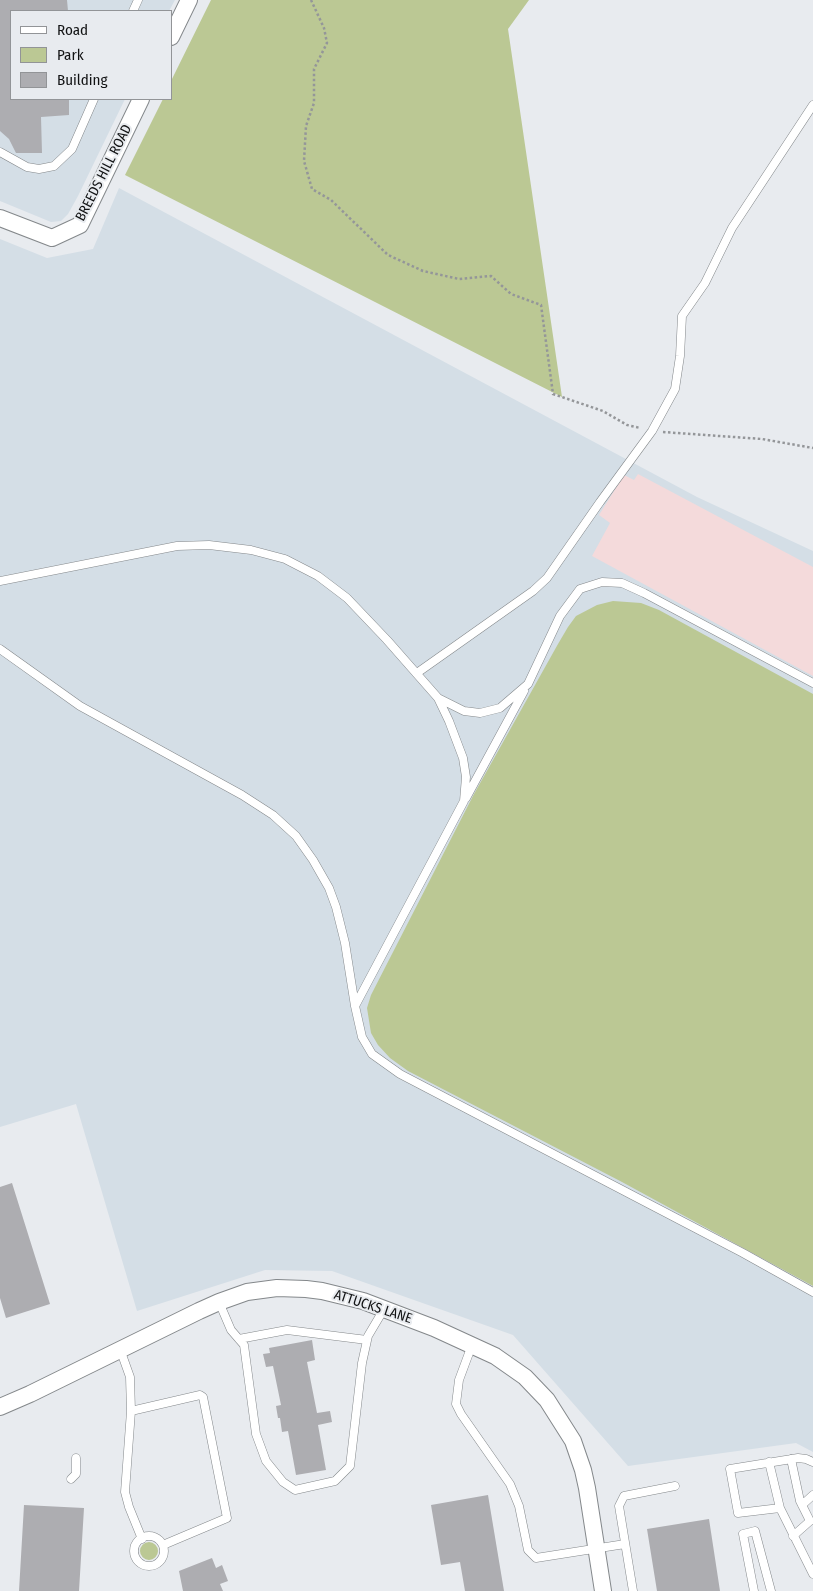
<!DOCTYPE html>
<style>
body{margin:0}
#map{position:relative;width:813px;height:1591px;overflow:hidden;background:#e8ebef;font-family:"Fira Sans Condensed",sans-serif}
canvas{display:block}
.legend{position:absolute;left:10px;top:10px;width:162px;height:90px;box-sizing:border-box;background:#e8ebef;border:1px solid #929497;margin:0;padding:6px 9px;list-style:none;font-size:15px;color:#111213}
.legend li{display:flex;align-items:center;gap:10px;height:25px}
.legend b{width:25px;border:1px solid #929497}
</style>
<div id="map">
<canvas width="813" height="1591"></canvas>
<ul class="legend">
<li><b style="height:6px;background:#fff"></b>Road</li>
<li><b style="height:14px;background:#bbc894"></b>Park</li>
<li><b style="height:14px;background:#adadb1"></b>Building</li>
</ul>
</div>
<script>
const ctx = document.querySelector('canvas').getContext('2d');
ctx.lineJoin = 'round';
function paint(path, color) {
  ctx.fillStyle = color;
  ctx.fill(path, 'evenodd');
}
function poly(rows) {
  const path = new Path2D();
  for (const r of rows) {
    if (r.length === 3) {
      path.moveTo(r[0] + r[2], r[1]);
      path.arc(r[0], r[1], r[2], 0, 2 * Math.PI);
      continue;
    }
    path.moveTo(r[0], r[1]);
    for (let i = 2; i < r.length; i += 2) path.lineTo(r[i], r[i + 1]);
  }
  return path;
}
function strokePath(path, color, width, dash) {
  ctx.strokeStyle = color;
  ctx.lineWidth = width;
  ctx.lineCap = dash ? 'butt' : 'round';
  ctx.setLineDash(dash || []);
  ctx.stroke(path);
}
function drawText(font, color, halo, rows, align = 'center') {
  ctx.font = font + ' "Fira Sans Condensed",sans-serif';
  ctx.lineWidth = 4;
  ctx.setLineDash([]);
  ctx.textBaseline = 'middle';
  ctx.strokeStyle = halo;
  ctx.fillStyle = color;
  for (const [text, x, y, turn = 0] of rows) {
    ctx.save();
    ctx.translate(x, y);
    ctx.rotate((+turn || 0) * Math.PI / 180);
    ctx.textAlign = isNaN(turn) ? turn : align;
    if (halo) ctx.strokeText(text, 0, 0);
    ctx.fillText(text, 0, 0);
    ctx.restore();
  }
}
paint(poly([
 [0,0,175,0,169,11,11,11,11,99,125,99,78,196,68,214,61,221,51,222,0,201],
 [119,188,697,497,813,551,813,1452,796,1443,628,1466,513,1335,332,1271,265,1270,137,1311,76,1104,0,1127,0,239,47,258,93,249]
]), '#d4dee6');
paint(poly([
 [638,474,813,567,813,676,592,556,610,523,599,515,624,475,634,480]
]), '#f4dadb');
paint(poly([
 [211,0,529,0,508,29,562,397,125,175,163,99,171,99,171,81],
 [613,601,641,603,659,610,813,694,813,1286,622,1182,408,1071,390,1058,378,1045,371,1033,367,1008,371,995,474,794,558,644,568,627,576,616,597,605],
 [149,1551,9]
]), '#bbc894');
paint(poly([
 [0,0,67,0,68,11,11,11,11,99,69,99,69,115,41,117,42,153,16,153,9,139,0,131],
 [12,1183,50,1304,6,1318,0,1298,0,1187],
 [312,1340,315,1360,307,1362,317,1413,330,1411,332,1422,318,1425,326,1470,296,1475,288,1431,282,1432,280,1418,278,1418,276,1406,281,1405,273,1366,266,1367,263,1354,270,1353,269,1348],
 [488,1495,504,1591,465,1591,460,1562,441,1565,431,1505],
 [24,1505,84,1508,79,1591,19,1591],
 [709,1519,720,1591,657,1591,647,1529],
 [212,1558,216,1568,222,1565,228,1581,220,1584,223,1591,183,1591,179,1571]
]), '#adadb1');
const lane = poly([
 [133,11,138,0],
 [0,152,27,167,39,169,54,166,72,149,94,99],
 [0,581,177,546,209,545,251,550,285,559,318,576,347,598,387,640,438,698],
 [0,649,80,706,242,795,273,815,296,836,313,860,329,888,336,907,345,943,355,1006],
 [417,673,533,591,547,578,600,502,652,431,675,389,680,356,682,316,705,283,732,228,813,105],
 [813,683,644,593,622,583,602,582,580,589,560,616,528,684,500,708,480,713,464,711,438,698,449,721,463,758,466,777,464,801,355,1006,362,1037,372,1054,400,1074,743,1253,813,1292],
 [466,798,524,691],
 [219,1302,231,1330,244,1345,256,1434,266,1461,283,1482,295,1490,335,1481,350,1466,362,1363,368,1336,384,1309],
 [239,1339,287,1330,367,1340],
 [472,1345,459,1380,456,1404,461,1414,510,1484,519,1506,528,1550,536,1558,625,1544],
 [120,1349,130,1377,131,1411],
 [791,1459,800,1501,810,1521,793,1536],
 [769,1462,780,1508],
 [813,1462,806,1459,798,1458,730,1469,738,1513,780,1508,813,1574],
 [71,1479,76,1474,76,1458],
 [802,1505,813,1495],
 [149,1551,15],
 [142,1539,129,1507,125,1492,131,1411,200,1395,203,1397,227,1518,163,1545],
 [633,1591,619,1506,624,1496,675,1486],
 [754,1591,743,1534,755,1531,771,1591]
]);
const street = poly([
 [171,37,189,0],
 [0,218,52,238,80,225,141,99],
 [0,1407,30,1394,199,1311,219,1302,247,1292,277,1288,306,1289,322,1291,363,1301,434,1328,495,1356,525,1377,547,1400,573,1441,583,1470,587,1488,603,1591]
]);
strokePath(lane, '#84888b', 9);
strokePath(street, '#84888b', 18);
strokePath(poly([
 [311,0,324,28,327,43,314,69,314,103,306,126,304,161,312,189,331,200,388,255,423,271,459,279,491,276,511,294,541,305,553,394,603,411,627,425,640,428],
 [663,432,762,439,813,448]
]), '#949699', 2.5, [2.5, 2.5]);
strokePath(lane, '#fff', 8);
strokePath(street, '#fff', 16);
drawText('14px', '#111213', '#e8ebef', [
 ["BREEDS HILL ROAD",104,173,-63],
 ["ATTUCKS LANE",373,1307,18]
]);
</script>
